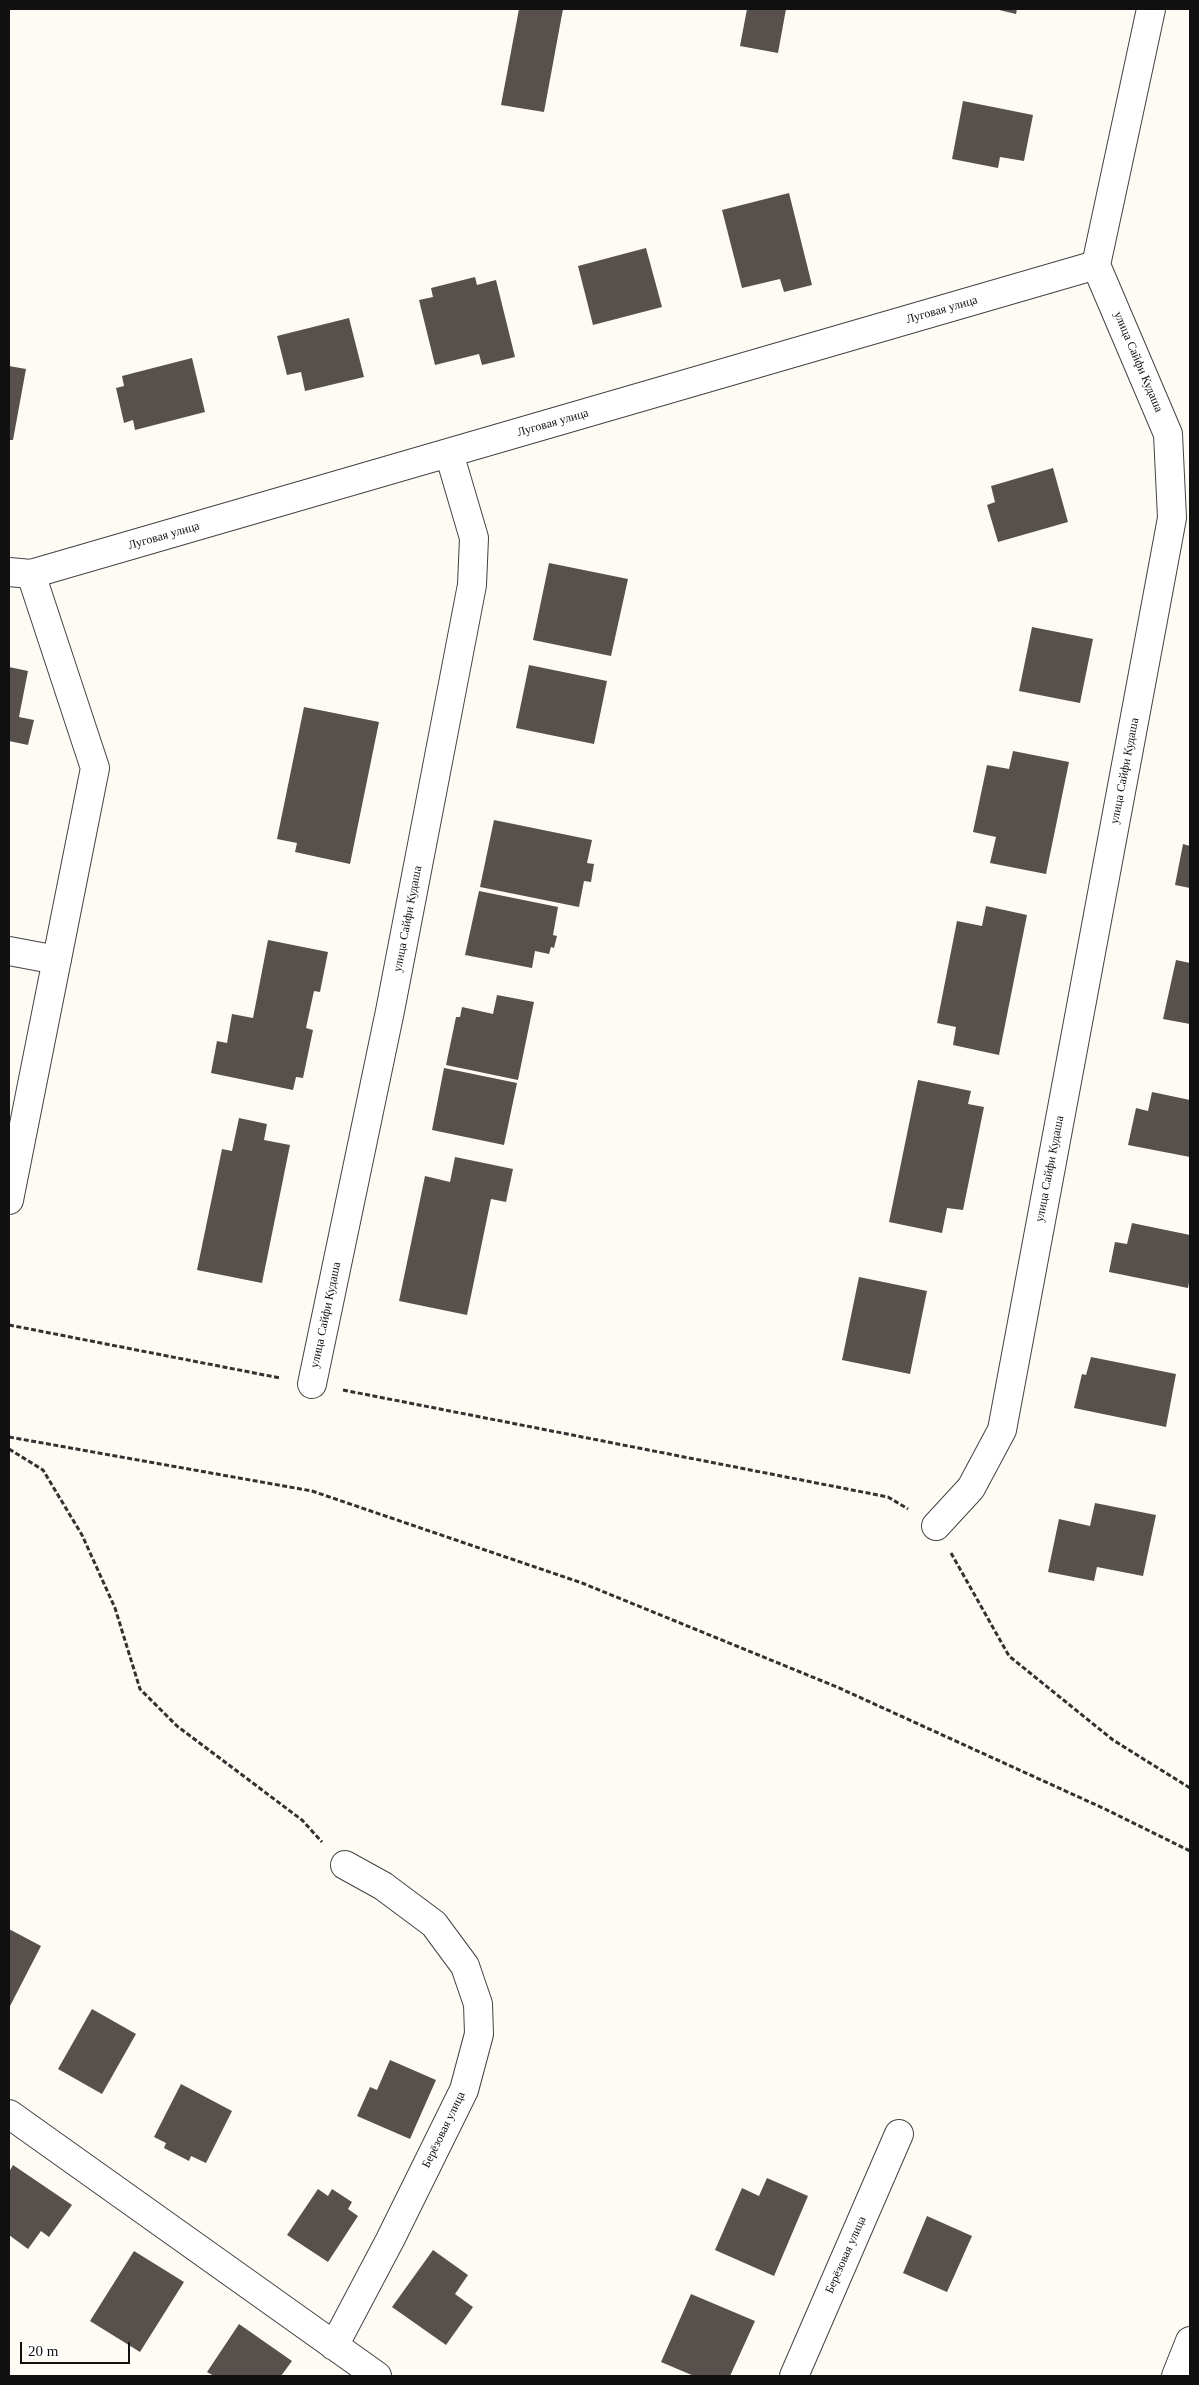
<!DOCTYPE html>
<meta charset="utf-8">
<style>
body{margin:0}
#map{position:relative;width:1199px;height:2385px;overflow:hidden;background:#fefbf4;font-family:Georgia,serif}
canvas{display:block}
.frame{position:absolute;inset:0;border:10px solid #101010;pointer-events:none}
.scale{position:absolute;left:20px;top:2342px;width:110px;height:22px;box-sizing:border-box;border:2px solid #101010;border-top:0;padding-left:6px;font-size:15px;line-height:18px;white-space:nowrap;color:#101010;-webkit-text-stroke:4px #fff;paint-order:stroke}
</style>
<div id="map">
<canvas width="1199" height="2385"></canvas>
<div class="frame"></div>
<div class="scale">20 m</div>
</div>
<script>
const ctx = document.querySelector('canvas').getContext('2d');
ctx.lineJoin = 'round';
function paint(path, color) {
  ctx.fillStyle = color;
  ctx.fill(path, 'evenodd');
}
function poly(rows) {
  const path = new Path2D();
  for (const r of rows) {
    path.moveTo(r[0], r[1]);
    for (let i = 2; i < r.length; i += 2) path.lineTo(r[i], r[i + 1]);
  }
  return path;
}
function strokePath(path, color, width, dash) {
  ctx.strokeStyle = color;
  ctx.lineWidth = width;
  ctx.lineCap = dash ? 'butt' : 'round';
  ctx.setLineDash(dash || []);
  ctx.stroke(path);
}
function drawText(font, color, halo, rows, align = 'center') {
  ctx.font = font + ' Georgia,serif';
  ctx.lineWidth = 5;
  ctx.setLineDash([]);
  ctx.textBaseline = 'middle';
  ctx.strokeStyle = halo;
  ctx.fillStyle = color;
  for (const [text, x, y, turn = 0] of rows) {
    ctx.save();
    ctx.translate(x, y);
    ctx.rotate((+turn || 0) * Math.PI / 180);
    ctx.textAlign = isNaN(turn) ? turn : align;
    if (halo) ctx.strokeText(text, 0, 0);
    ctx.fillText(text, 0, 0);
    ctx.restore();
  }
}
paint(poly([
 [519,9,563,9,544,112,501,105],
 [747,9,786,9,778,53,740,46],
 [995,9,1017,9,1016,14],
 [963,101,1033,115,1024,161,1000,157,998,168,952,159],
 [789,193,812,285,784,292,780,279,742,288,722,210],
 [646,248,662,307,593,325,578,266],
 [475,277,477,285,496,280,515,357,482,365,479,354,435,365,419,300,433,297,431,288],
 [349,318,364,377,305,391,301,372,287,375,277,336],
 [192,358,205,412,135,430,133,420,124,423,116,388,124,386,122,376],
 [9,366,26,369,13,440,9,440],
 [1053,468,1068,522,998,542,987,505,995,502,991,486],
 [549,563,628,579,611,656,533,640],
 [1032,627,1093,639,1080,703,1019,691],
 [529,665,607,681,594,744,516,728],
 [9,667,28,671,19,717,34,720,28,745,9,741],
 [304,707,379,722,350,864,295,852,297,843,277,839],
 [1013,751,1069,762,1046,874,990,863,996,837,973,832,987,765,1009,769],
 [494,820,592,840,587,863,594,864,591,882,584,881,579,907,480,887],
 [1183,844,1190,846,1190,888,1175,885],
 [479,891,558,907,553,935,557,936,554,948,551,947,549,954,535,951,532,968,465,955],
 [986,906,1027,915,999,1055,953,1045,956,1027,937,1023,957,921,982,926],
 [268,940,328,952,320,992,314,991,306,1028,313,1030,303,1078,296,1077,293,1090,211,1073,217,1041,227,1043,232,1014,253,1018],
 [1176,960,1190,963,1190,1024,1163,1019],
 [497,995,534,1002,518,1080,446,1065,456,1017,460,1017,462,1007,493,1014],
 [444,1068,517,1083,504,1145,432,1130],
 [918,1080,971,1091,968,1104,984,1107,963,1210,947,1208,942,1233,889,1222],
 [1152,1092,1190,1100,1190,1157,1128,1145,1136,1108,1148,1111],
 [239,1118,267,1124,264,1140,290,1145,262,1283,197,1270,222,1149,232,1151],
 [455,1157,513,1169,506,1202,491,1199,467,1315,399,1301,425,1176,450,1182],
 [1132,1223,1190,1235,1190,1276,1188,1288,1109,1272,1115,1242,1127,1244],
 [859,1277,927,1291,910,1374,842,1360],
 [1091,1357,1176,1374,1166,1427,1074,1408,1082,1374,1086,1375],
 [1095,1503,1156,1515,1143,1576,1097,1567,1094,1581,1048,1572,1059,1519,1090,1526],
 [9,1929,41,1946,9,2008],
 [92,2009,136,2034,102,2094,58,2069],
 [390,2060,436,2080,410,2139,357,2116,370,2087,377,2090],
 [181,2084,232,2111,206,2163,191,2156,189,2161,164,2148,166,2143,154,2137],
 [13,2165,72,2205,49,2237,41,2231,28,2249,9,2235,9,2172],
 [767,2178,808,2196,774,2276,715,2250,742,2188,759,2196],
 [318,2189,328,2196,332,2189,352,2202,348,2209,358,2216,328,2262,287,2235],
 [927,2216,972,2236,947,2292,903,2273],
 [433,2250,468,2275,455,2294,473,2307,446,2345,392,2307],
 [134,2251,184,2282,140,2352,90,2321],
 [691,2294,755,2321,730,2376,694,2376,661,2362],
 [239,2324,292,2361,281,2376,214,2376,207,2372]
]), '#58504d');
const minor = poly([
 [9,572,31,574,1096,265],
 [9,951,57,960],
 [9,1200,95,768,31,574],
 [312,1384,390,1011,472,585,474,538,449,453],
 [936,1526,971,1488,1002,1430,1172,518,1168,434,1096,265,1151,9],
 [9,2114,377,2376],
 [334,2346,390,2240,464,2090,479,2034,478,2004,465,1966,434,1924,383,1886,345,1865],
 [794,2376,899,2134],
 [1176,2376,1190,2341]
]);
strokePath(minor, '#434343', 30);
strokePath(poly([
 [9,1325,280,1378],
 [343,1390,888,1497,908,1509],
 [9,1437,312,1491,582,1583,837,1687,1105,1809,1190,1851],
 [9,1449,43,1470,82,1535,115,1608,140,1689,177,1726,302,1820,322,1842],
 [951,1553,1009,1656,1113,1740,1190,1788]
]), '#323232', 3, [5, 2.5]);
strokePath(minor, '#fff', 28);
drawText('12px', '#101010', '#fff', [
 ["Луговая улица",942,310,-16],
 ["улица Сайфи Кудаша",1138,362,67],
 ["Луговая улица",553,423,-16],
 ["Луговая улица",164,536,-16],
 ["улица Сайфи Кудаша",1125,771,-79],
 ["улица Сайфи Кудаша",408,919,-79],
 ["улица Сайфи Кудаша",1050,1169,-79],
 ["улица Сайфи Кудаша",326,1315,-78],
 ["Берёзовая улица",444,2130,-64],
 ["Берёзовая улица",846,2255,-66]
]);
</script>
